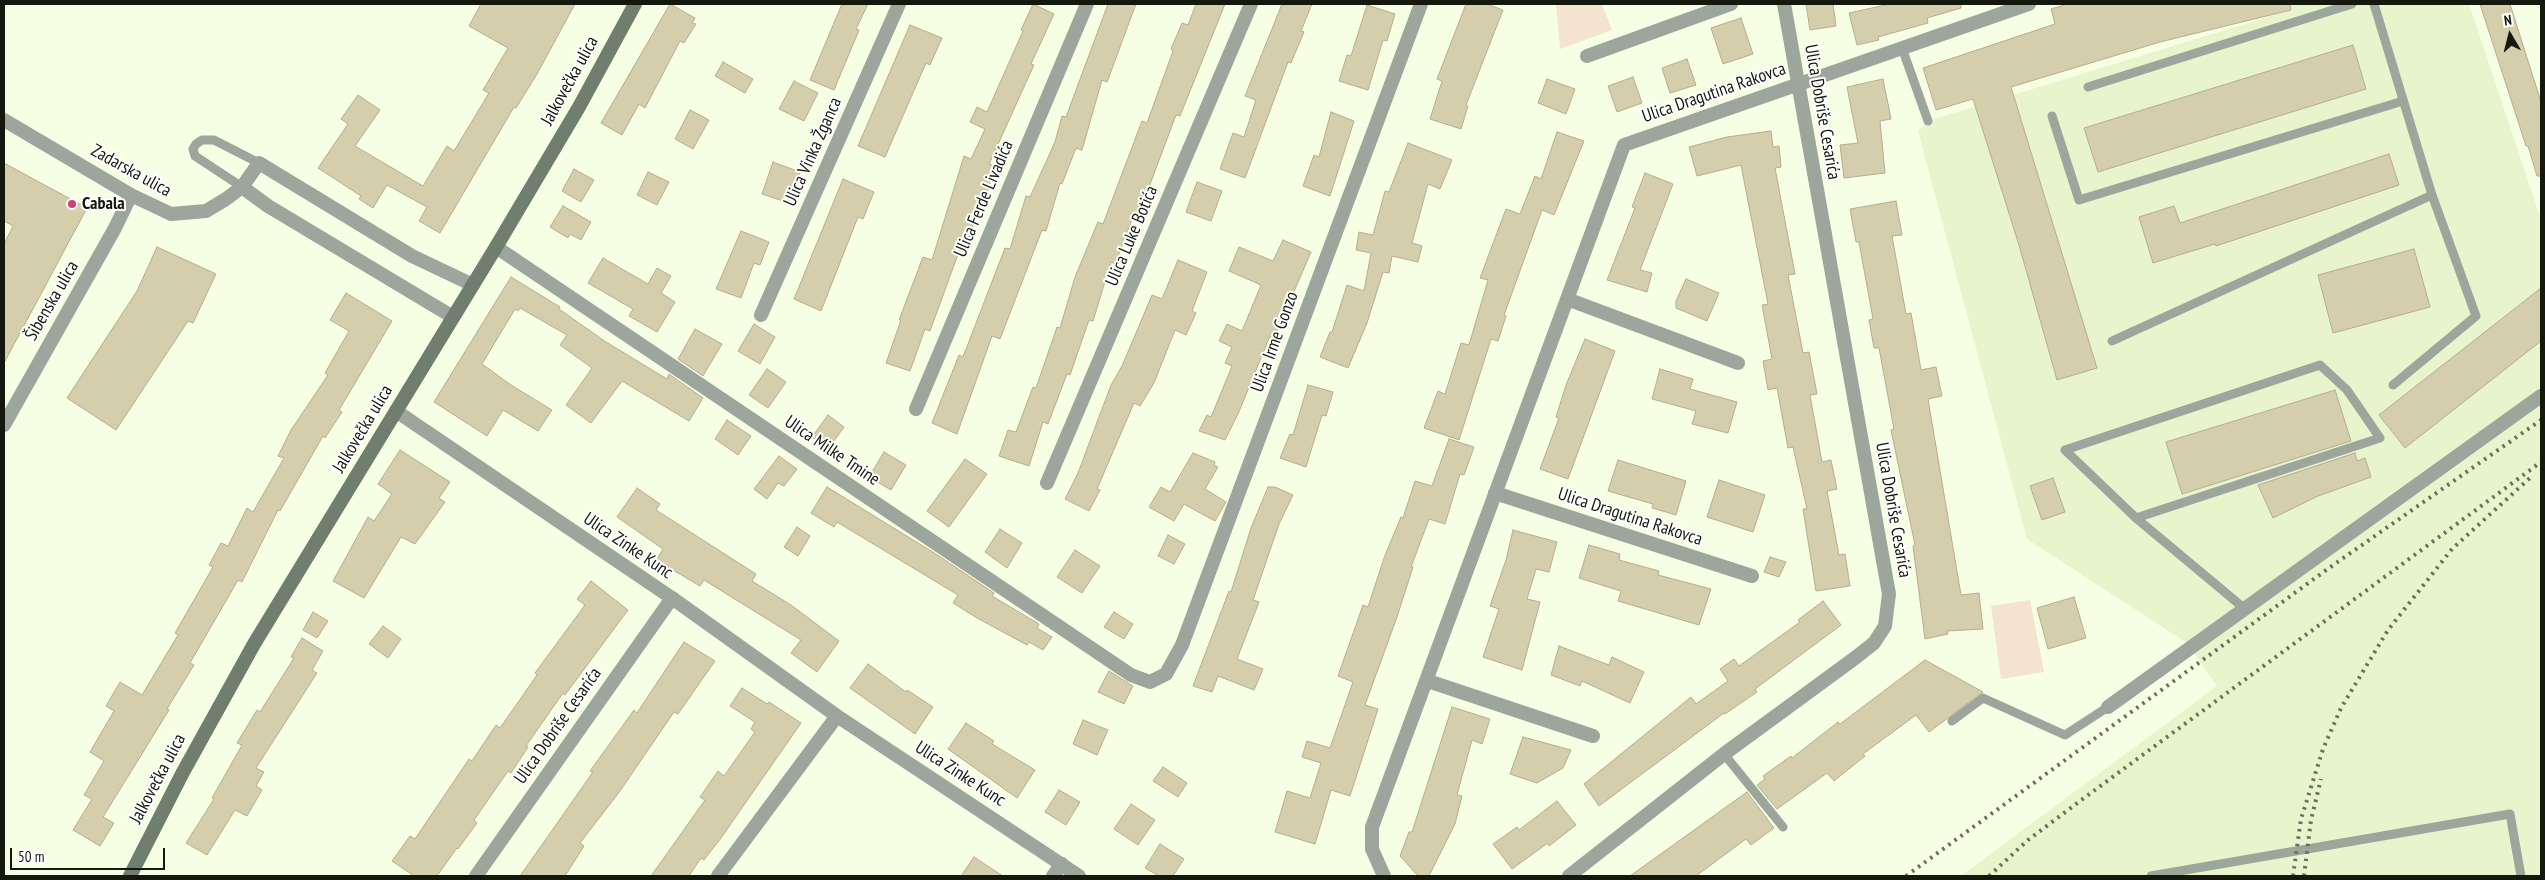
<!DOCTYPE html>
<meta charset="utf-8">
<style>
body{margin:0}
#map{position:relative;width:2545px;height:880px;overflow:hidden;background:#f6fee4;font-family:"PT Sans Narrow",sans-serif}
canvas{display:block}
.frame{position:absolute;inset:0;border:5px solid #15190d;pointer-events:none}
.north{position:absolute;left:2485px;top:10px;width:50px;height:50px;-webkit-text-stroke:4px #fff;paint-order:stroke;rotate:352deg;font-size:14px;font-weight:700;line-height:20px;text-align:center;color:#15190d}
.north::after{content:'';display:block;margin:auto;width:18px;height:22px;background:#15190d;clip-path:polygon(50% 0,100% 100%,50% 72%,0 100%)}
.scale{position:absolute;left:10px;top:848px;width:155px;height:22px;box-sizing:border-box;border:2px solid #15190d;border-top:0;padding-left:6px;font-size:15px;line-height:18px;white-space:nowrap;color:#15190d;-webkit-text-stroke:4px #fff;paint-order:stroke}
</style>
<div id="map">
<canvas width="2545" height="880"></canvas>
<div class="frame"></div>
<div class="north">N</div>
<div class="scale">50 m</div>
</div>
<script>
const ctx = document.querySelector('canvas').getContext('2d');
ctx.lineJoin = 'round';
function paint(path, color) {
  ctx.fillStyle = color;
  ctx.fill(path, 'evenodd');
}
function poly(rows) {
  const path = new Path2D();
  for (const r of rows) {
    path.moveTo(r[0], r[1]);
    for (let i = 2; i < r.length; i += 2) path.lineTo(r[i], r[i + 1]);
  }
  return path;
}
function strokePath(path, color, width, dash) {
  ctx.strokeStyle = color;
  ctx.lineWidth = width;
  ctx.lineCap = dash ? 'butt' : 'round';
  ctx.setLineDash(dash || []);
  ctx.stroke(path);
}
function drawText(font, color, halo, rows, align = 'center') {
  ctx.font = font + ' "PT Sans Narrow",sans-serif';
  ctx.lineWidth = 4;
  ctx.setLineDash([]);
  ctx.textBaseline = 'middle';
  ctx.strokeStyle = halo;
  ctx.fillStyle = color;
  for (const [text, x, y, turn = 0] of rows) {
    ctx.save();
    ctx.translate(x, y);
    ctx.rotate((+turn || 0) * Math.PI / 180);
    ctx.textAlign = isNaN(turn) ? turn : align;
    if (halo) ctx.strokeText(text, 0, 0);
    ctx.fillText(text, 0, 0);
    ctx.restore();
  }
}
paint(poly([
 [2282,4,2469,4,2541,220,2541,876,1961,876,2217,686,2187,643,2027,539,1918,131,1928,121,2284,12]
]), '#e7f4cc');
paint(poly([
 [1556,4,1602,4,1612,30,1560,49],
 [2030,600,2044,672,2001,679,1991,606]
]), '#f4e3ce');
const building = poly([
 [481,4,575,4,537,74,516,108,514,107,440,233,419,221,427,207,387,185,373,208,359,199,361,196,318,168,348,124,341,119,358,95,380,110,355,146,423,186,447,146,454,151,489,93,483,90,508,48,469,26,481,4],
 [670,4,695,18,692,23,696,24,684,43,680,41,645,108,639,104,622,135,601,123,670,4],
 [842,4,868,4,856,29,859,30,834,90,810,80,842,4],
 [1033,4,1054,14,1031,64,1034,65,989,164,995,166,987,193,983,191,966,248,961,246,930,331,925,329,910,371,886,363,901,320,899,320,923,257,932,260,964,156,971,159,985,129,970,122,977,107,987,112,1023,31,1021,30,1033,4],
 [1108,4,1136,4,1107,82,1102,80,1082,150,1076,148,1062,184,1060,183,1046,231,1042,230,1000,339,992,336,957,434,932,423,959,355,963,357,1005,248,1010,249,1026,196,1030,197,1055,142,1062,116,1066,117,1108,4],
 [1196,4,1225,4,1180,116,1176,115,1137,219,1133,217,1115,264,1111,262,1093,321,1089,320,1070,375,1067,374,1048,424,1043,422,1029,466,999,456,1008,430,1016,432,1033,387,1036,388,1057,327,1060,328,1075,277,1098,222,1103,224,1142,121,1147,123,1173,51,1171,49,1182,23,1188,25,1196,4],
 [1282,4,1312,4,1301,31,1304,32,1291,63,1288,62,1245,178,1220,169,1233,133,1244,137,1256,100,1245,96,1282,4],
 [1466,4,1487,4,1503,10,1466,105,1468,106,1461,129,1430,119,1442,81,1437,79,1466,4],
 [1806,4,1833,4,1836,26,1810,30,1806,4],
 [1890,4,1961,4,1961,8,1927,18,1928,23,1878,37,1879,40,1857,45,1849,13,1890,4],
 [2068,4,2290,4,2291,10,2160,42,2011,87,2097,368,2057,380,2019,245,1973,99,1936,110,1923,68,2055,24,2051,9,2068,4],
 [2480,4,2510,4,2541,102,2541,176,2537,176,2528,146,2526,146,2480,4],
 [1367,5,1395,14,1387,41,1383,40,1368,90,1339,81,1347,55,1351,56,1367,5],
 [1741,18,1753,54,1723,64,1711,28,1741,18],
 [910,25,942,38,930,65,926,63,885,157,858,146,910,25],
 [2353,45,2366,89,2098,172,2084,128,2353,45],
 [1687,59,1696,85,1670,93,1662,68,1687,59],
 [723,62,753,79,745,93,715,76,723,62],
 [1633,77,1642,103,1617,112,1608,86,1633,77],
 [1547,79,1575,89,1566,114,1538,103,1547,79],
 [1883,79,1891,119,1880,121,1885,173,1844,178,1840,145,1858,143,1847,87,1883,79],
 [794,81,818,93,804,121,779,109,794,81],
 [690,110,709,120,693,149,675,139,690,110],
 [1331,112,1354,121,1330,196,1303,186,1314,155,1319,157,1331,112],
 [1771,131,1773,147,1779,146,1781,167,1775,168,1795,274,1788,275,1803,353,1809,352,1817,394,1810,395,1822,462,1831,460,1837,489,1827,491,1839,555,1845,554,1850,586,1816,591,1803,509,1807,509,1793,447,1788,448,1777,388,1768,390,1763,361,1772,359,1762,305,1768,304,1741,165,1697,176,1689,147,1727,137,1771,131],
 [1557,132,1584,141,1554,215,1542,210,1504,315,1506,316,1498,341,1491,339,1459,440,1424,428,1438,391,1445,394,1461,343,1469,345,1488,280,1480,278,1506,209,1520,214,1535,176,1541,179,1557,132],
 [1408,143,1452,160,1440,189,1428,184,1412,243,1422,246,1418,262,1392,256,1389,273,1383,272,1367,323,1348,368,1320,357,1330,332,1332,332,1347,285,1364,291,1371,253,1356,250,1359,232,1373,235,1385,191,1389,192,1408,143],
 [2389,154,2399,185,2216,246,2215,244,2153,263,2139,217,2174,206,2180,223,2389,154],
 [773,162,800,172,789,203,762,194,773,162],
 [4,163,87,208,4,363,4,244,13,226,4,221,4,163],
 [574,169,594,180,581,202,562,191,574,169],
 [648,172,669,182,657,205,637,195,648,172],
 [1645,173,1673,184,1640,270,1652,273,1647,292,1607,280,1635,208,1632,207,1645,173],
 [843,179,874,192,863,219,858,217,821,311,794,299,843,179],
 [1197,182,1222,191,1211,221,1186,212,1197,182],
 [1896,201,1902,235,1892,236,1906,314,1911,313,1921,370,1936,367,1942,396,1928,399,1961,595,1979,593,1983,629,1947,631,1948,634,1925,639,1913,546,1915,545,1891,430,1894,429,1879,348,1874,348,1869,320,1873,319,1859,242,1856,242,1850,209,1896,201],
 [563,206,591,222,581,240,570,234,568,238,550,227,563,206],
 [741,231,769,242,760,265,754,263,741,298,716,289,741,231],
 [1283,240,1311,252,1274,338,1270,336,1238,414,1225,440,1199,431,1207,415,1211,417,1232,366,1225,363,1232,347,1219,341,1227,324,1242,331,1261,285,1229,271,1239,247,1273,261,1283,240],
 [157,247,216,274,193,323,188,321,116,430,67,398,137,291,157,247],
 [2414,249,2430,307,2333,333,2318,275,2414,249],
 [603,258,648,284,657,268,671,276,661,293,675,302,657,332,629,316,633,309,588,283,603,258],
 [1178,260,1207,272,1192,311,1196,313,1186,335,1175,330,1154,383,1140,406,1134,403,1097,489,1100,490,1089,511,1065,499,1078,473,1111,385,1122,366,1152,295,1162,299,1178,260],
 [511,277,560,307,559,309,606,342,667,379,669,374,703,398,689,421,622,381,591,423,566,405,592,368,560,345,567,335,520,308,518,311,515,309,482,364,511,385,552,410,538,431,503,410,487,436,434,402,511,277],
 [1686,279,1719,293,1707,321,1676,308,1676,301,1686,279],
 [2541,288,2541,341,2405,448,2379,415,2541,288],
 [346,293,392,321,339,410,342,412,325,438,323,436,280,511,278,510,242,582,238,580,190,663,194,665,167,709,169,710,103,817,114,823,100,846,73,830,92,799,84,795,104,761,90,752,114,711,106,706,120,682,142,695,178,635,175,633,213,567,209,565,221,543,228,546,247,508,253,512,284,458,278,456,291,430,328,375,325,373,349,331,330,320,346,293],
 [754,324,775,337,760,364,738,351,754,324],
 [695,329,722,344,703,376,678,359,695,329],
 [1585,339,1615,351,1568,479,1540,469,1559,418,1556,417,1566,385,1585,339],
 [767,369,786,382,768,408,749,395,767,369],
 [1660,369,1693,379,1690,389,1737,402,1728,433,1692,424,1696,411,1652,399,1660,369],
 [1308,385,1333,392,1326,416,1322,415,1306,467,1280,458,1290,434,1293,435,1308,385],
 [2335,390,2351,441,2182,494,2166,442,2335,390],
 [828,415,844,427,829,448,812,437,828,415],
 [727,420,751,436,738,455,715,439,727,420],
 [1449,439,1474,447,1464,475,1460,474,1445,524,1429,519,1411,567,1413,567,1397,617,1365,705,1378,709,1350,796,1331,790,1315,844,1275,832,1287,791,1310,798,1321,763,1302,757,1307,741,1330,748,1353,682,1338,676,1363,605,1368,607,1384,558,1401,517,1403,518,1415,481,1432,486,1449,439],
 [400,450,450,482,439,498,445,502,415,544,401,537,364,598,333,581,368,517,374,521,392,494,378,484,400,450],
 [884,452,906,465,891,490,869,477,884,452],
 [1193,453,1215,462,1214,465,1218,467,1205,489,1226,502,1215,521,1184,504,1174,521,1149,507,1161,487,1170,492,1193,453],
 [2355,453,2357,461,2365,458,2371,477,2318,496,2273,518,2258,485,2355,453],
 [779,456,797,469,784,486,778,483,767,499,754,489,779,456],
 [965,459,987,474,949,527,927,511,965,459],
 [1618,460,1686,481,1676,515,1652,508,1653,504,1608,491,1618,460],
 [2053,478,2065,512,2042,520,2030,486,2053,478],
 [1719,480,1765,495,1753,532,1707,517,1719,480],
 [827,487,936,554,994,593,992,596,1039,624,1037,628,1052,637,1043,650,1029,642,1027,645,977,618,953,603,958,595,837,522,834,527,811,513,827,487],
 [1268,487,1275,487,1293,495,1279,524,1253,600,1259,602,1237,659,1263,669,1254,690,1218,676,1212,692,1193,686,1229,591,1231,592,1251,528,1268,487],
 [637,488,660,504,656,510,756,574,752,581,791,605,839,641,817,672,791,653,801,640,704,580,700,586,656,560,663,549,617,517,637,488],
 [797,527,810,536,798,556,784,547,797,527],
 [1000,529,1022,543,1007,568,985,552,1000,529],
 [1513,530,1557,542,1549,572,1536,569,1527,599,1540,602,1522,670,1483,657,1499,609,1490,606,1506,560,1513,530],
 [1168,535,1185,544,1174,564,1158,556,1168,535],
 [1589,545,1620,554,1619,560,1659,571,1658,575,1711,589,1699,625,1618,601,1621,591,1579,578,1589,545],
 [1075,550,1100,566,1082,593,1057,577,1075,550],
 [1770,557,1786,562,1779,577,1764,572,1770,557],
 [591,581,628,610,565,695,563,693,526,746,528,747,511,773,508,771,474,820,477,823,458,849,457,848,437,876,414,876,392,861,410,836,415,839,469,759,472,761,496,725,500,728,537,675,535,673,585,605,577,599,591,581],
 [2074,597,2086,638,2048,649,2037,608,2074,597],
 [1823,601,1841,625,1755,689,1757,692,1725,714,1724,713,1599,806,1584,784,1691,697,1696,704,1728,681,1720,669,1734,659,1739,666,1800,622,1798,620,1823,601],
 [313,612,328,621,317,638,303,630,313,612],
 [1114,612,1133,624,1124,639,1104,627,1114,612],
 [383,626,401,639,388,658,369,644,383,626],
 [302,638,323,651,312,670,317,673,256,768,264,772,256,786,262,790,247,816,235,810,207,855,186,843,214,799,212,798,242,745,237,743,257,710,260,712,294,658,291,657,302,638],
 [684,642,715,661,678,714,674,712,620,791,580,843,584,846,565,876,520,876,593,772,590,771,634,710,637,713,684,642],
 [1559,646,1609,665,1612,657,1644,672,1630,703,1582,681,1580,686,1551,675,1559,646],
 [1925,660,1983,692,1929,732,1916,715,1863,754,1865,756,1834,781,1827,773,1777,809,1757,785,1765,779,1763,776,1791,756,1792,758,1838,722,1840,724,1925,660],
 [868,664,906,692,907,690,933,707,915,734,850,688,868,664],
 [1109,671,1133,686,1124,704,1098,692,1109,671],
 [742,688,767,704,769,702,801,723,721,838,704,860,701,858,689,876,651,876,705,800,700,797,718,771,724,776,755,732,751,729,755,722,730,706,742,688],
 [1452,707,1490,719,1482,744,1472,740,1457,795,1462,796,1455,824,1429,876,1418,876,1400,856,1409,832,1412,832,1452,707],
 [1083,720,1108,730,1097,755,1073,744,1083,720],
 [966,723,994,741,992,744,1035,770,1017,798,948,749,966,723],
 [1523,737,1571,750,1563,768,1537,783,1510,774,1523,737],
 [1163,767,1187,783,1178,797,1153,781,1163,767],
 [1059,790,1080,802,1066,825,1045,812,1059,790],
 [1747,792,1774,828,1751,845,1746,839,1696,876,1630,876,1747,792],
 [1557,801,1576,825,1549,846,1548,843,1512,869,1493,844,1517,827,1519,830,1557,801],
 [1131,804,1155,820,1138,845,1114,829,1131,804],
 [1160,844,1184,859,1173,876,1159,876,1145,868,1160,844],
 [974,857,1003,876,961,876,974,857]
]);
paint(building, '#d4cead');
strokePath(building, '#b5ae8e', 1);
strokePath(poly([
 [2374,4,2432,195,2476,316,2393,385],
 [1902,48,1928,121],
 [2088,87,2352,4],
 [2052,116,2079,200,2403,101],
 [242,187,195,156,193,149,196,144,202,140,214,140,259,163],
 [2112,341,2432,195],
 [2136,518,2380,438,2347,390,2320,365,2065,450,2136,518,2245,609],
 [1952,721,1983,698,2065,735,2108,707],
 [1724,754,1783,827],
 [2151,876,2510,814,2521,876]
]), '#9ca69c', 9);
strokePath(poly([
 [1587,56,1731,4],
 [4,120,131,195,171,214,206,211,226,199,242,187,259,163,412,256,473,285],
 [242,187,268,206,453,317],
 [496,247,1131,675,1150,682,1166,674,1182,645,1421,4],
 [1567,299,1738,363],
 [761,315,899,4],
 [916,409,1087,4],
 [4,425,115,228,131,195],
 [1047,483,1251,4],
 [1495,493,1752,576],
 [1428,681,1593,736],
 [2108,707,2541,396],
 [476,876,672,598],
 [718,876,837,716],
 [1053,876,1062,864],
 [1384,876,1372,849,1372,827,1624,145,2029,4],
 [1569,876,1724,754,1855,658,1874,643,1885,626,1889,594,1784,4]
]), '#9ca69c', 14);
strokePath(poly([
 [396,411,672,598,837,716,1079,876]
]), '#9ca69c', 14);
strokePath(poly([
 [130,876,182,774,254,644,496,247,579,107,635,4]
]), '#707e70', 14);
strokePath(poly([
 [1906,876,2329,568,2541,420],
 [1989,876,2028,840,2080,801,2541,462],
 [2293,876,2301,819,2323,749,2341,708,2388,630,2452,549,2531,477],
 [2304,876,2311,820,2321,779]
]), '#6a6f5e', 4, [2.5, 5]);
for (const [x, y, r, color] of [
 [72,204,5,"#cd4276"]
]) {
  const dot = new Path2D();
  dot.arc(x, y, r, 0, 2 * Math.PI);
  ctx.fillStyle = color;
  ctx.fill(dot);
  strokePath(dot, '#fff', 2);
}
drawText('18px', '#15190d', '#fff', [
 ["Jalkovečka ulica",570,81,-61],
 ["Ulica Dragutina Rakovca",1714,93,-19],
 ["Ulica Dobriše Cesarića",1822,112,80],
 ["Ulica Vinka Žganca",813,152,-66],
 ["Zadarska ulica",131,171,29],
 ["Ulica Ferde Livadića",984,199,-67],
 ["Ulica Luke Botića",1132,236,-67],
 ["Šibenska ulica",52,301,-60],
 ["Ulica Irme Gonzo",1275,342,-70],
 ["Jalkovečka ulica",363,429,-59],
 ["Ulica Milke Tmine",832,451,34],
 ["Ulica Dobriše Cesarića",1893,510,80],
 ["Ulica Dragutina Rakovca",1630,517,18],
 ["Ulica Zinke Kunc",628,546,34],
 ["Ulica Dobriše Cesarića",558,726,-55],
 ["Ulica Zinke Kunc",960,774,33],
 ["Jalkovečka ulica",158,779,-62]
]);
drawText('bold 18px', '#15190d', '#fff', [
 ["Cabala",82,204]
], 'left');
</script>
